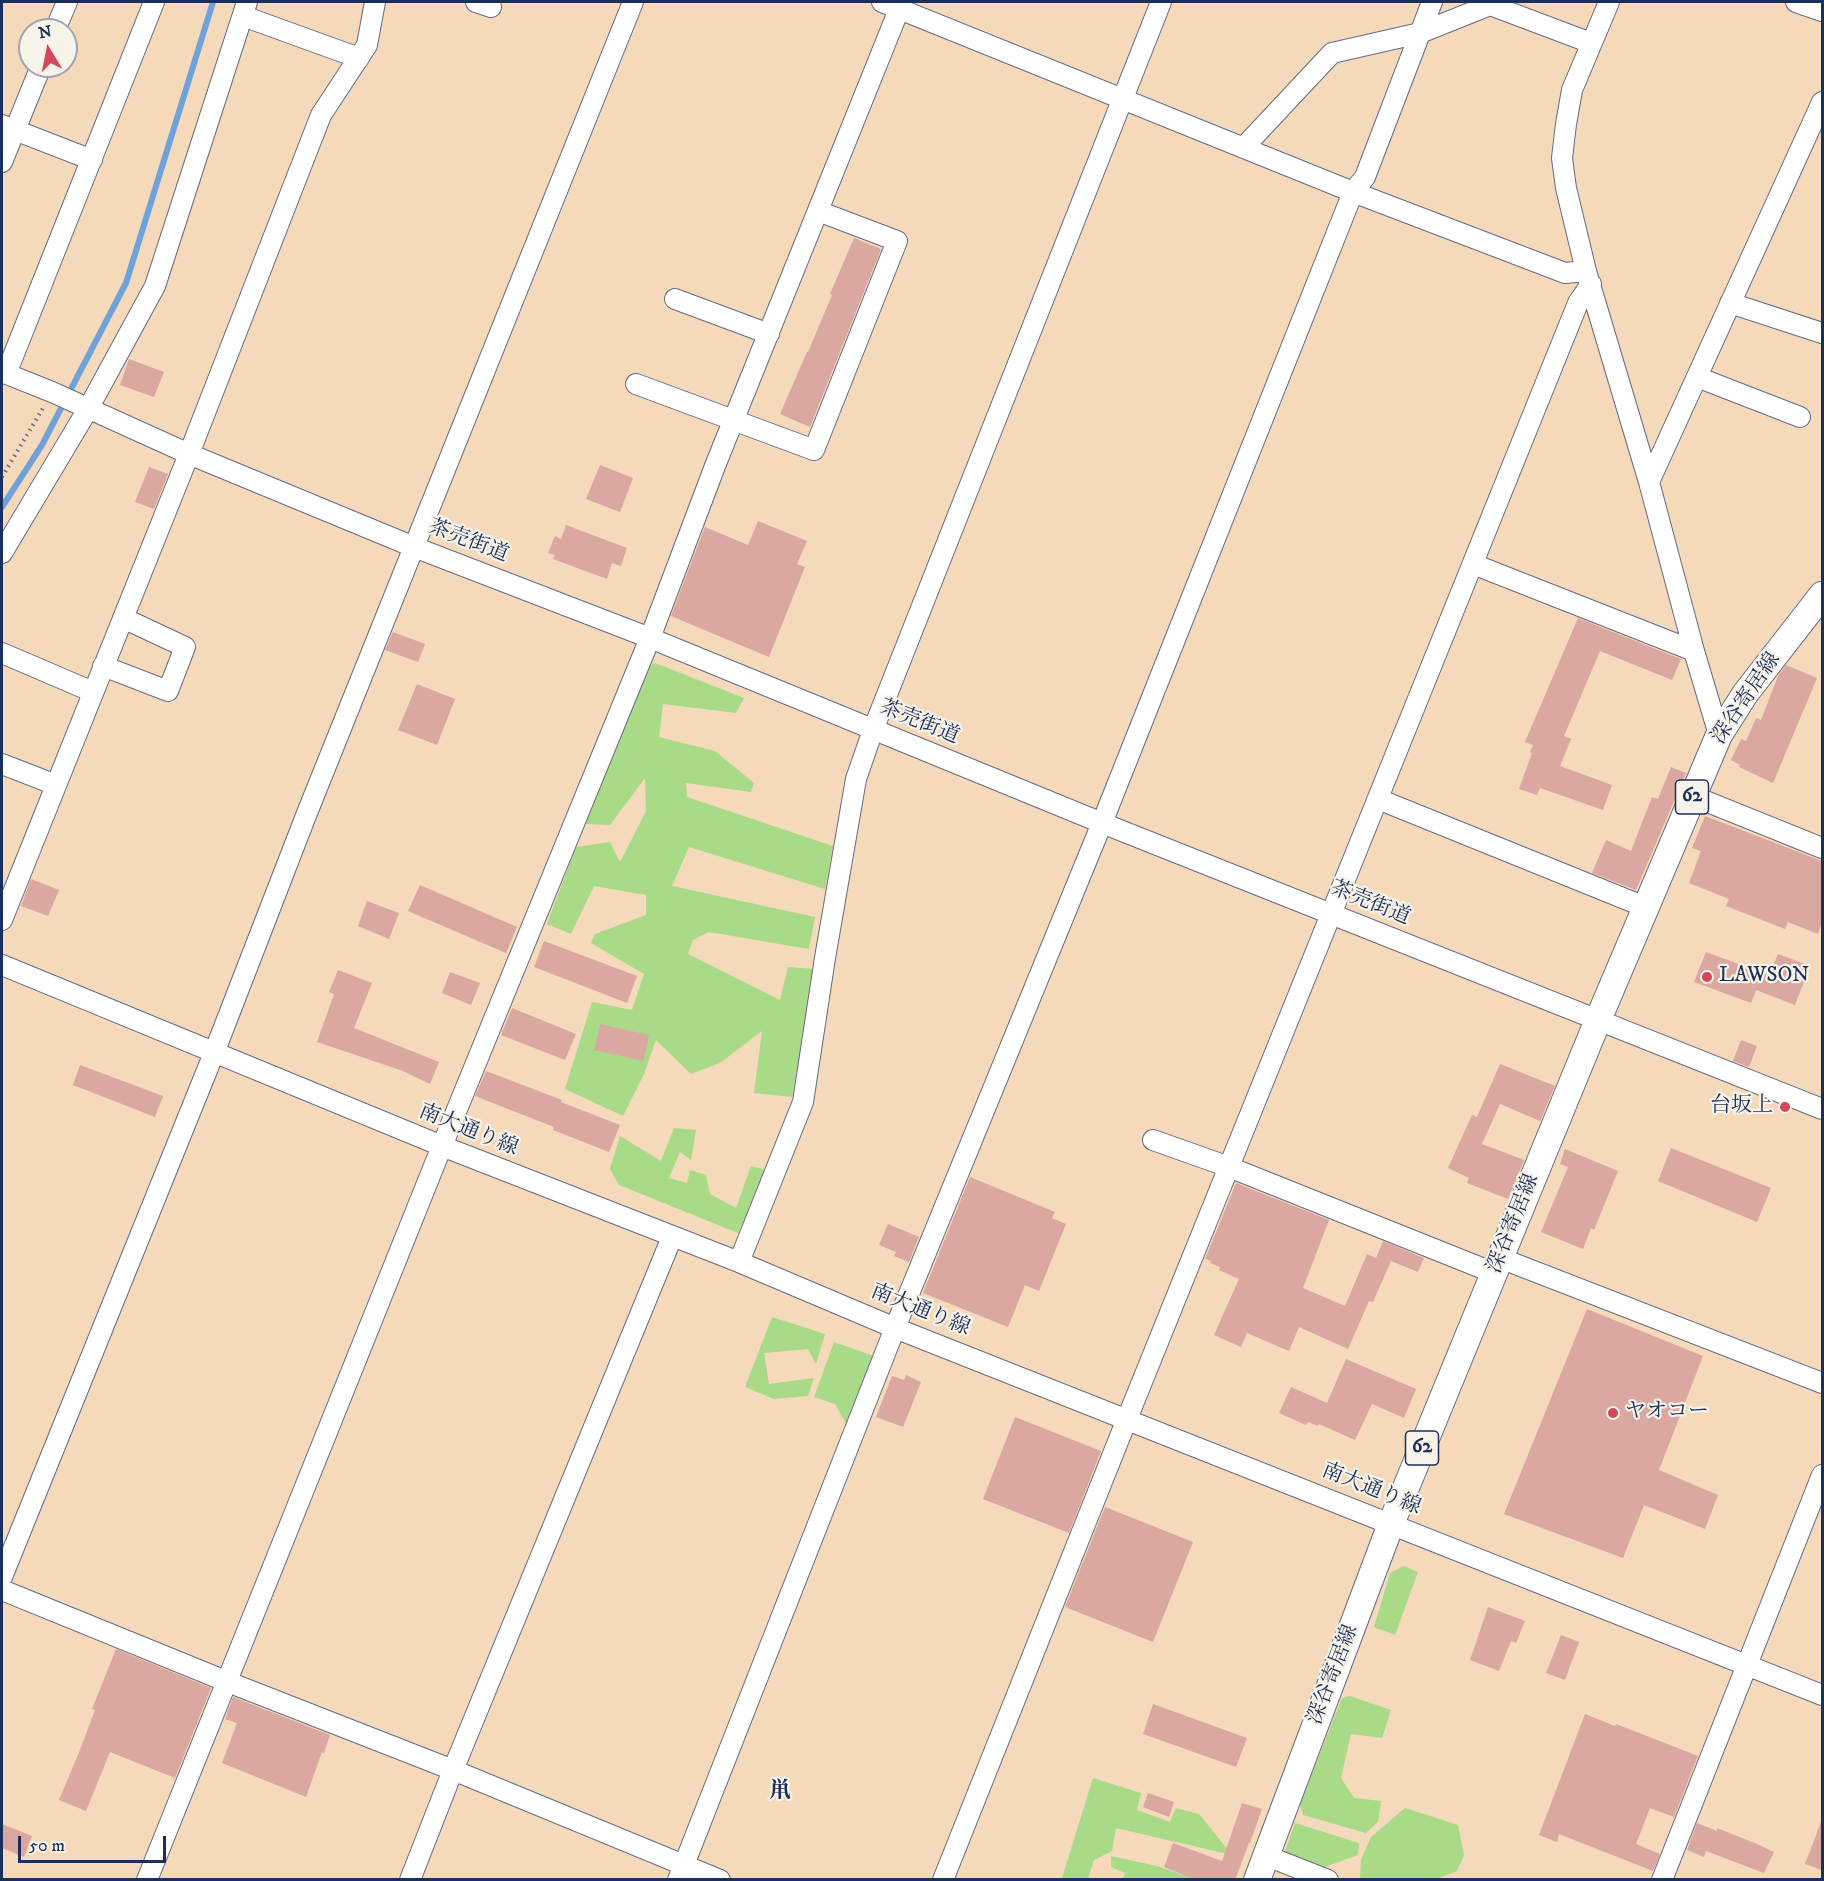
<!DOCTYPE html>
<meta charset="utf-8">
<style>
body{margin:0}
#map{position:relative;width:1824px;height:1881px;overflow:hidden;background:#f4d9bb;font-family:"IM FELL DW Pica",serif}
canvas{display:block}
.frame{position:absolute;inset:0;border:3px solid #1b2f5e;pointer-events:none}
.north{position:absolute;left:18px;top:18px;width:60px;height:60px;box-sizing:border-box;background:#f7f3e8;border:2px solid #9fa5b1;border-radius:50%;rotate:350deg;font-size:16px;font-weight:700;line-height:24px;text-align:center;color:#1b2f5e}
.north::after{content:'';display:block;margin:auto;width:21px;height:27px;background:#d1495b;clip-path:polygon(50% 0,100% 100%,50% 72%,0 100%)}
.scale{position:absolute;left:18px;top:1836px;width:148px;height:27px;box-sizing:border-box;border:3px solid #1b2f5e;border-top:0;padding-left:8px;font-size:18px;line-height:21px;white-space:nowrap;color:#1b2f5e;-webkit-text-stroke:4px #f7f3e8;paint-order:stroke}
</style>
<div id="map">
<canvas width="1824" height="1881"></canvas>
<div class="frame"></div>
<div class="north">N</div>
<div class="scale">50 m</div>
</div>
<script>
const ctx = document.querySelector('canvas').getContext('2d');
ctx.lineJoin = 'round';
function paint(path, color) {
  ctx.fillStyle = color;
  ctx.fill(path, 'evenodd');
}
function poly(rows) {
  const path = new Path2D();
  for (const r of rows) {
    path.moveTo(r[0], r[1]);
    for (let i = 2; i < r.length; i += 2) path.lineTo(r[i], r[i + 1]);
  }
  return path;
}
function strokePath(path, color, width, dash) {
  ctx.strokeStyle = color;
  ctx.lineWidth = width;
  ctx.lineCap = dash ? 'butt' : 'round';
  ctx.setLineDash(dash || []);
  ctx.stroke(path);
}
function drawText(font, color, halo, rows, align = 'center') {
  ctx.font = font + ' "IM FELL DW Pica","Noto Serif JP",serif';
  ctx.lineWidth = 4.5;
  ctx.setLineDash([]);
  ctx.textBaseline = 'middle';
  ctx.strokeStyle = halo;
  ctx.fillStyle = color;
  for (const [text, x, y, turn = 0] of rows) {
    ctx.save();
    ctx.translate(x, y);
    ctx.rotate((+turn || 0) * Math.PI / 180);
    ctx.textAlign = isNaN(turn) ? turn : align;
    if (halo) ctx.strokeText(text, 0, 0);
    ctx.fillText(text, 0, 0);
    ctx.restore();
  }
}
paint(poly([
 [655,663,744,698,736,713,663,704,659,737,715,751,754,783,751,792,686,783,687,797,833,846,825,889,689,847,672,886,815,917,809,949,709,932,693,940,688,954,780,1000,788,967,815,969,792,1097,754,1093,762,1031,720,1063,691,1074,656,1040,644,1074,623,1116,565,1089,592,1002,632,1010,644,974,591,943,595,934,646,915,646,895,594,886,571,934,547,924,576,847,610,842,620,862,646,811,645,778,610,825,585,824,645,667],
 [674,1128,696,1130,691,1160,680,1152,669,1178,687,1183,690,1170,706,1175,710,1194,736,1208,751,1166,767,1170,738,1233,619,1185,610,1169,620,1136,661,1161],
 [772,1317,825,1334,816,1364,808,1349,764,1353,769,1384,814,1378,808,1396,774,1399,745,1387],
 [834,1342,877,1357,848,1427,835,1404,814,1397],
 [1404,1566,1418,1572,1395,1635,1374,1627,1390,1573],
 [1350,1696,1391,1710,1382,1738,1351,1734,1341,1778,1354,1798,1381,1801,1378,1822,1366,1833,1303,1815,1300,1804,1342,1698],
 [1093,1778,1141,1793,1137,1810,1170,1822,1176,1808,1199,1814,1232,1855,1116,1828,1112,1851,1094,1860,1088,1879,1062,1878],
 [1405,1808,1458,1825,1464,1855,1457,1871,1436,1879,1360,1879,1361,1860,1371,1837],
 [1295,1823,1359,1843,1358,1855,1322,1868,1284,1854],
 [1111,1856,1157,1866,1195,1879,1123,1879,1125,1873,1111,1867]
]), '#a8da88');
strokePath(poly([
 [2,507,42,445,126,283,213,2]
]), '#6fa2db', 6);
paint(poly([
 [854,238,881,249,810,427,780,414,807,352,808,352,832,295,830,294],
 [129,359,164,372,154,397,120,385],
 [600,465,633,478,620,512,586,499],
 [149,467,168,474,154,509,135,502],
 [758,521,807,541,797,564,805,567,769,657,671,616,705,527,748,545],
 [566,525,627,548,621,566,612,563,607,579,553,559,555,555,548,553,555,536,561,539],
 [1578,618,1681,659,1672,680,1600,651,1564,736,1571,739,1560,766,1612,785,1603,810,1540,788,1537,795,1519,789,1532,753,1530,752,1533,745,1525,742],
 [393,632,425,644,418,662,385,650],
 [1786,665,1817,678,1773,783,1739,767,1740,765,1731,760,1741,739,1746,741,1756,718,1761,720,1778,676],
 [417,684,455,699,437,745,398,730],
 [1671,767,1686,773,1636,890,1592,873,1606,840,1631,851,1652,797,1658,799],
 [1705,816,1822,861,1822,922,1818,934,1788,922,1785,929,1726,906,1729,899,1689,883,1701,851,1692,848],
 [31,879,59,890,48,916,21,906],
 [420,885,517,927,506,953,408,911],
 [367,901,399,913,389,939,358,926],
 [544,941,637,976,627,1003,534,967],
 [1706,952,1769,975,1778,954,1810,966,1795,1005,1756,990,1751,1003,1694,982],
 [338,970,372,983,354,1028,439,1062,430,1084,403,1071,317,1042,334,994,329,992],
 [450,972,480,983,471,1005,442,993],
 [512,1008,576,1034,565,1060,501,1035],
 [600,1024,649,1035,643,1061,594,1050],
 [1741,1040,1757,1046,1749,1067,1733,1061],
 [1500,1064,1555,1086,1540,1121,1500,1104,1482,1144,1524,1160,1508,1199,1467,1183,1469,1178,1448,1168,1472,1115,1477,1117],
 [80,1065,163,1096,155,1117,73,1085],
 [486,1071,562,1100,561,1102,620,1125,609,1152,553,1130,554,1127,475,1096],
 [1671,1148,1771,1188,1757,1222,1658,1181],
 [1565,1149,1618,1171,1594,1230,1591,1228,1583,1249,1541,1232,1568,1167,1560,1164],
 [970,1177,1055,1212,1052,1218,1066,1224,1039,1291,1025,1285,1008,1327,923,1293],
 [1236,1183,1329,1220,1303,1288,1345,1306,1367,1254,1376,1258,1383,1241,1424,1258,1418,1272,1391,1261,1373,1302,1369,1301,1348,1349,1299,1327,1289,1351,1247,1333,1241,1347,1214,1335,1239,1279,1219,1270,1220,1267,1210,1263,1211,1261,1205,1259],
 [888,1224,919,1237,909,1262,894,1256,896,1252,879,1245],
 [1587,1309,1703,1356,1659,1470,1718,1495,1705,1529,1644,1505,1623,1558,1504,1514],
 [1346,1359,1416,1389,1404,1418,1372,1404,1355,1440,1319,1424,1318,1426,1308,1422,1306,1425,1279,1413,1291,1387,1327,1403],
 [906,1375,921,1382,903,1427,876,1417,892,1376,904,1380],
 [1015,1417,1101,1451,1069,1533,983,1499],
 [1105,1507,1193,1542,1153,1642,1065,1607],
 [1488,1607,1525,1621,1516,1643,1511,1641,1499,1671,1470,1660],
 [1561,1635,1579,1642,1565,1680,1546,1673],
 [116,1649,211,1688,175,1778,110,1752,86,1811,59,1800,80,1750,95,1710,92,1709],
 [233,1697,330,1735,324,1753,322,1752,306,1797,222,1763,237,1723,225,1719],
 [1153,1704,1247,1738,1236,1767,1143,1734],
 [1585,1714,1615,1726,1616,1724,1698,1756,1674,1817,1650,1808,1636,1844,1660,1854,1653,1871,1559,1834,1557,1842,1539,1835],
 [1148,1793,1174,1802,1169,1817,1143,1807],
 [1242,1803,1262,1809,1250,1843,1249,1843,1235,1880,1196,1880,1164,1867,1173,1843,1222,1861],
 [1821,1822,1822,1822,1822,1870,1805,1864],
 [1697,1823,1717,1831,1717,1828,1757,1844,1774,1852,1764,1873,1706,1851,1704,1857,1687,1850],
 [2,1824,32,1836,24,1857,2,1848]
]), '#daa7a1');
const minor = poly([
 [476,2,491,7],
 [882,2,1353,192,1565,273,1586,271],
 [1609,2,1572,90,1566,124,1562,158,1566,188,1586,271,1649,482,1694,651,1719,735],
 [1796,2,1822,11],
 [243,16,359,58],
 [55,30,67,2],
 [2,125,92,160],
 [1243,148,1332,53,1420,33,1490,5,1591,43],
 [2,162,41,66],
 [675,299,769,334],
 [1730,303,1822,333],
 [2,372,52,392,189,454,414,547,650,638,1102,823,1822,1109],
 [6,374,154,2],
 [1697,377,1800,417],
 [636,384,814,450,897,241,818,211],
 [1649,482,1822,102],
 [2,553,88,409,155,286,247,2],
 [1473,564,1694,651],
 [2,653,93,692],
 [103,666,168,691,185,647,123,618],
 [2,764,56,785],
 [1693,796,1822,848],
 [1378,799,1645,907],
 [2,920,189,454,321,115,367,45,375,2],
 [2,965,442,1146,739,1262,895,1328,1822,1695],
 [1153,1140,1229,1167,1494,1273],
 [1500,1258,1822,1383],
 [739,1262,803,1102,825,958,856,779,873,730,1161,2],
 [2,1577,214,1053,307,813,633,2],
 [2,1590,228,1682,453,1770,720,1880],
 [1267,1856,1328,1880],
 [147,1880,442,1146,650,638,715,466,902,2],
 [410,1880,453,1770,672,1237],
 [678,1880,895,1328,1102,823,1353,192,1365,177,1432,2],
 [943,1880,1127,1419,1578,303,1591,284],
 [1662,1880,1822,1475]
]);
const major = poly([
 [1257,1880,1391,1524,1598,1020,1719,735,1745,694,1822,595]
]);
strokePath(minor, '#676a7f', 22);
strokePath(major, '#676a7f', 28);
strokePath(poly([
 [2,477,43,408]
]), '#676a7f', 4, [1.5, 4.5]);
strokePath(minor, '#fff', 20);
strokePath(major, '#fff', 26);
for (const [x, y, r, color] of [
 [1707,977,6,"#d1495b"],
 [1785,1107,6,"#d1495b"],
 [1613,1413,6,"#d1495b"]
]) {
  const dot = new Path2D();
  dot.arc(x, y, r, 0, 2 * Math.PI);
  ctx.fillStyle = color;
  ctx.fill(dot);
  strokePath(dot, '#f7f3e8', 2);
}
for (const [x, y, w] of [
 [1692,797,33],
 [1422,1448,33]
]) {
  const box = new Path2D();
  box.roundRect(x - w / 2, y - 17, w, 34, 4.5);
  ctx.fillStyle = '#f7f3e8';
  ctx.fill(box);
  strokePath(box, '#1b2f5e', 1.5);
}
drawText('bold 20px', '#1b2f5e', null, [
 ["62",1692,797],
 ["62",1422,1448]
]);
drawText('21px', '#1b2f5e', '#f7f3e8', [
 ["茶売街道",468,542,21],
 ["深谷寄居線",1747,699,-56],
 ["茶売街道",919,723,22],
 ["茶売街道",1370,904,22],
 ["南大通り線",468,1131,22],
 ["深谷寄居線",1514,1224,-68],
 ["南大通り線",920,1311,22],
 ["南大通り線",1371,1490,22],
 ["深谷寄居線",1334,1675,-69]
]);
drawText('21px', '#1b2f5e', '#f7f3e8', [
 ["LAWSON",1719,977],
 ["台坂上",1773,1107,"right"],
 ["ヤオコー",1625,1413]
], 'left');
drawText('bold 22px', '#1b2f5e', '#f7f3e8', [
 ["鼡",780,1792]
]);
</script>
